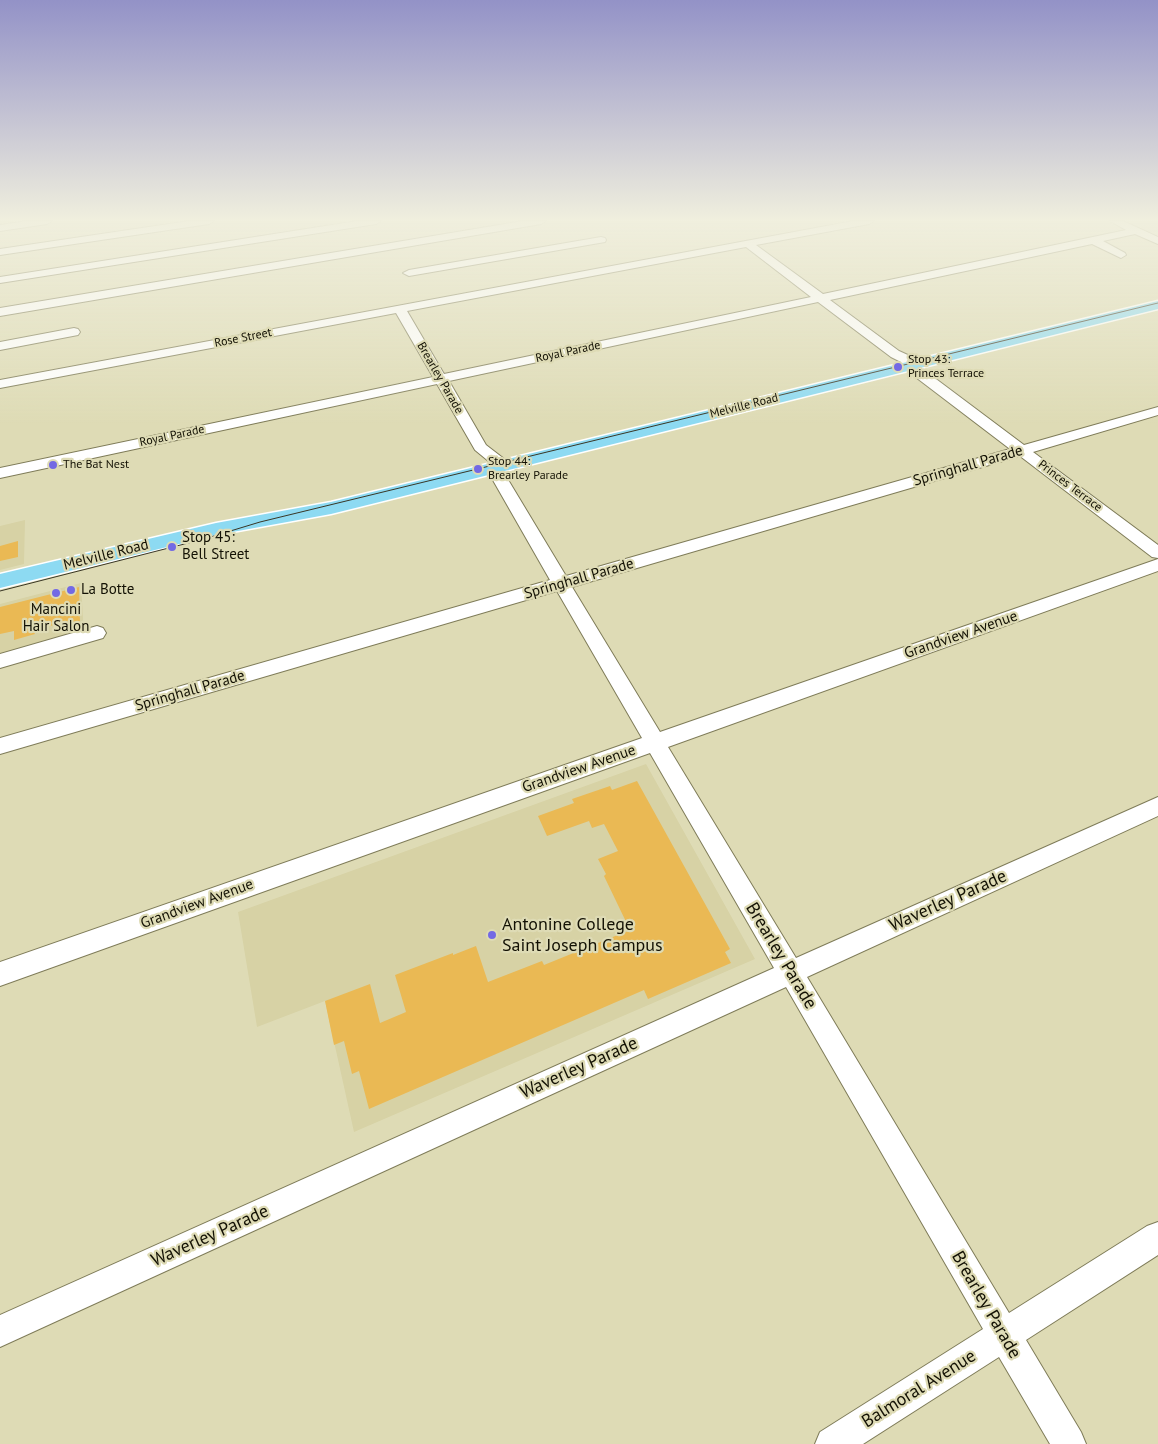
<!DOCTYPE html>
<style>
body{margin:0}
canvas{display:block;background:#dedbb5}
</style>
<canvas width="1158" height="1444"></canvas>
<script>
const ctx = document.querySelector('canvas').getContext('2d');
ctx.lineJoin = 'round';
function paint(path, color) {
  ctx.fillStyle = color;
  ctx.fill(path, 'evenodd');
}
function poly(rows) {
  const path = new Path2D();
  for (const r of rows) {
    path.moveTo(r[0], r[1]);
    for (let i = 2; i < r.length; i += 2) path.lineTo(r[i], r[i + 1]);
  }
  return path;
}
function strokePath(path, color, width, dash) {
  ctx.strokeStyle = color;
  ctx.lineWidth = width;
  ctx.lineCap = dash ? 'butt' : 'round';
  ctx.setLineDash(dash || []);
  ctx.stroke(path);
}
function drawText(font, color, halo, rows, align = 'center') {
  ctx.font = font + ' "PT Sans",sans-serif';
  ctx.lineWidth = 4.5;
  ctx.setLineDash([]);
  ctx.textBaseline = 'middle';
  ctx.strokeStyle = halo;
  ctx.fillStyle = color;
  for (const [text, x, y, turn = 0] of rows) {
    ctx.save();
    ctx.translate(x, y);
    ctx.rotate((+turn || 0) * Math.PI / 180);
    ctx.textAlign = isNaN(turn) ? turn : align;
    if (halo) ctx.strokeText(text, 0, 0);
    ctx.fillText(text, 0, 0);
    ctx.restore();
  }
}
paint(poly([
 [25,520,24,564,0,570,0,526],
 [81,583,84,635,0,657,0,604],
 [646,764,755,959,354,1132,325,1001,257,1027,238,912]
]), '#d7d2a5');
paint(poly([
 [18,541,18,557,0,561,0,546],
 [79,587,80,623,65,626,65,622,35,630,35,634,14,640,14,631,0,634,0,607],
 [637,781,730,949,725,952,731,963,648,999,644,990,369,1109,359,1071,352,1074,344,1041,334,1045,325,1001,370,984,380,1023,406,1012,395,975,453,953,453,955,476,946,488,982,542,961,544,965,630,930,604,876,606,874,598,859,618,851,604,824,592,828,589,821,547,836,538,816,574,803,572,799,610,786,612,790]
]), '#eab954');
const minor = poly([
 [27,221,52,221,47,224,0,231,0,225,27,221],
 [189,221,214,221,209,224,0,255,0,249,189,221],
 [357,221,381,221,376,224,0,283,0,277,357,221],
 [523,221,546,221,541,224,0,316,0,308,523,221],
 [853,221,874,221,869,224,756,245,823,294,1126,230,1110,221,1123,221,1158,237,1158,244,1135,234,1103,241,1125,253,1126,255,1121,258,1092,244,830,300,899,351,921,361,922,364,920,367,1024,445,1158,407,1158,415,1033,452,1158,545,1158,558,1152,557,1020,456,572,587,660,732,1158,559,1158,571,668,747,796,958,1158,797,1158,816,807,977,1009,1313,1147,1226,1158,1222,1158,1255,1026,1340,1081,1432,1086,1444,1050,1444,999,1357,863,1444,815,1444,820,1432,983,1329,786,987,0,1347,0,1315,774,968,650,753,0,986,0,962,642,738,557,591,0,754,0,738,550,580,486,468,492,464,475,450,437,384,0,478,0,468,433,377,396,313,0,388,0,380,853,221],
 [746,247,811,297,444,374,407,311,746,247],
 [818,302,891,357,905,364,904,366,905,369,1010,449,566,576,501,468,510,468,512,465,486,445,449,381,818,302],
 [601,237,605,238,606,240,605,242,409,276,403,273,409,270,601,237],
 [74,328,78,329,80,332,78,335,0,350,0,342,74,328],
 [97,626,103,628,106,633,103,638,0,668,0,654,97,626]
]);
const major = poly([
 [1158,301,1158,309,331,514,216,535,0,588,0,574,216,523,331,502,1158,301]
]);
strokePath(minor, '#7f7c59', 2);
strokePath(major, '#fff', 3);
paint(minor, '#fff');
paint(major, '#8ddaf2');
strokePath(poly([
 [0,591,204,539,260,522,1158,303]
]), '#393625', 1);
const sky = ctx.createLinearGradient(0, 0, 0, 423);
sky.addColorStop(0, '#9392c7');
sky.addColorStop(0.52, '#f0efde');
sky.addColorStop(1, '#f0efde00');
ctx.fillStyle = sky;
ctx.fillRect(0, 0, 1158, 423);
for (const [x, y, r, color] of [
 [898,367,5,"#7369e4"],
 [53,465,5,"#7369e4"],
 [478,469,5,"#7369e4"],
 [172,547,5,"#7369e4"],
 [71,590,5,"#7369e4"],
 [56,593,5,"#7369e4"],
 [492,935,5,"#7369e4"]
]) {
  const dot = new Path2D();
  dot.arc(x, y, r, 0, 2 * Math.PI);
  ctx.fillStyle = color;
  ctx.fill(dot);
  strokePath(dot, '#dedbb5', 2);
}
drawText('12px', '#131104', '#dedbb5', [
 ["Rose Street",243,338,-11],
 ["Royal Parade",568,352,-12],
 ["Brearley Parade",440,378,60],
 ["Melville Road",744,406,-14],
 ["Royal Parade",172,436,-12],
 ["Princes Terrace",1070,486,37]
]);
drawText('12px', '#131104', '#dedbb5', [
 ["Stop 43:",908,360],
 ["Princes Terrace",908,374],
 ["Stop 44:",488,462],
 ["Brearley Parade",488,476],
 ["The Bat Nest",63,465]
], 'left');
drawText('15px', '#131104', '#dedbb5', [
 ["Springhall Parade",968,466,-16],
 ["Melville Road",106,555,-14],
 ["Springhall Parade",579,579,-16],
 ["Grandview Avenue",961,635,-19],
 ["Springhall Parade",190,691,-16],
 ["Grandview Avenue",579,769,-19],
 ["Grandview Avenue",197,904,-20]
]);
drawText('15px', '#131104', '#dedbb5', [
 ["Stop 45:",182,538],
 ["Bell Street",182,555],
 ["La Botte",81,590],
 ["Mancini",56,610,"center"],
 ["Hair Salon",56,627,"center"]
], 'left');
drawText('18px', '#131104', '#dedbb5', [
 ["Waverley Parade",948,901,-24],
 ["Brearley Parade",781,956,59],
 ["Waverley Parade",579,1068,-24],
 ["Waverley Parade",210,1236,-24],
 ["Brearley Parade",986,1305,60],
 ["Balmoral Avenue",919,1389,-32]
]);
drawText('18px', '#131104', '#dedbb5', [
 ["Antonine College",502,925],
 ["Saint Joseph Campus",502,946]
], 'left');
</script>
